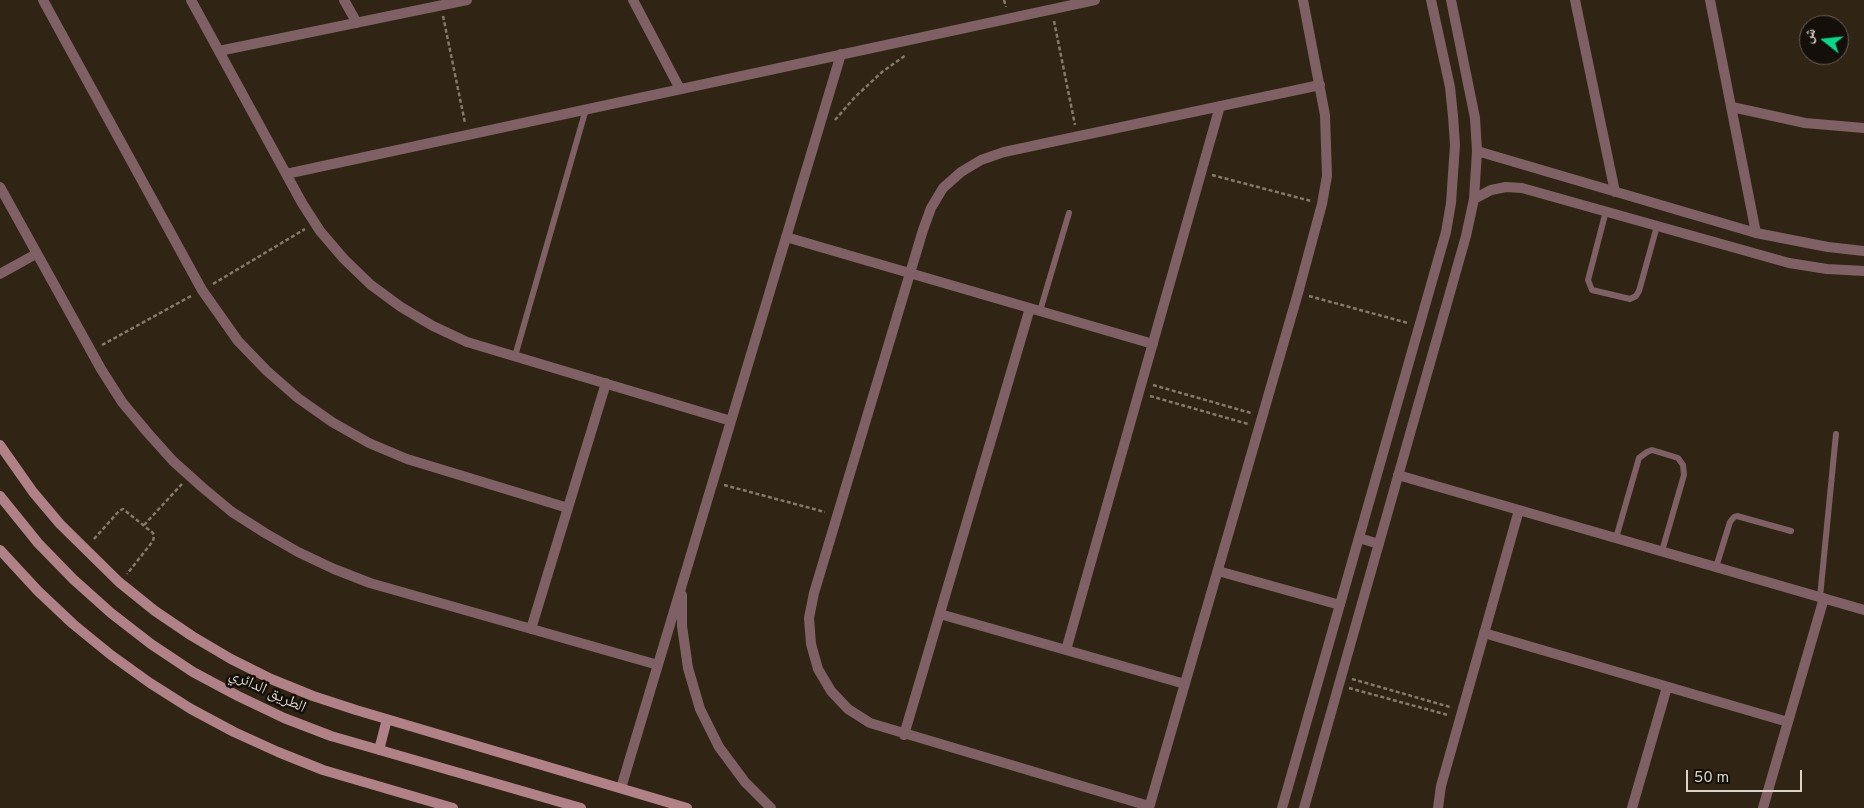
<!DOCTYPE html>
<meta charset="utf-8">
<style>
body{margin:0}
#map{position:relative;width:1864px;height:808px;overflow:hidden;background:#302514;font-family:Overpass,"Noto Naskh Arabic",sans-serif}
canvas{display:block}
.north{position:absolute;left:1799px;top:15px;width:50px;height:50px;box-sizing:border-box;background:#140f08;border:1px solid #645e55;border-radius:50%;rotate:286deg;font-size:14px;font-weight:700;line-height:20px;text-align:center;color:#dbd4c9}
.north::after{content:'';display:block;margin:auto;width:18px;height:22px;background:#06d98b;clip-path:polygon(50% 0,100% 100%,50% 72%,0 100%)}
.scale{position:absolute;left:1686px;top:770px;width:116px;height:22px;box-sizing:border-box;border:2px solid #dbd4c9;border-top:0;padding-left:6px;font-size:15px;line-height:18px;white-space:nowrap;color:#dbd4c9;-webkit-text-stroke:4px #140f08;paint-order:stroke}
</style>
<div id="map">
<canvas width="1864" height="808"></canvas>
<div class="north">ش</div>
<div class="scale">50 m</div>
</div>
<script>
const ctx = document.querySelector('canvas').getContext('2d');
ctx.lineJoin = 'round';
function poly(rows) {
  const path = new Path2D();
  for (const r of rows) {
    path.moveTo(r[0], r[1]);
    for (let i = 2; i < r.length; i += 2) path.lineTo(r[i], r[i + 1]);
  }
  return path;
}
function strokePath(path, color, width, dash) {
  ctx.strokeStyle = color;
  ctx.lineWidth = width;
  ctx.lineCap = dash ? 'butt' : 'round';
  ctx.setLineDash(dash || []);
  ctx.stroke(path);
}
function drawText(font, color, halo, rows, align = 'center') {
  ctx.font = font + ' Overpass,"Noto Naskh Arabic",sans-serif';
  ctx.lineWidth = 5;
  ctx.setLineDash([]);
  ctx.textBaseline = 'middle';
  ctx.strokeStyle = halo;
  ctx.fillStyle = color;
  for (const [text, x, y, turn = 0] of rows) {
    ctx.save();
    ctx.translate(x, y);
    ctx.rotate((+turn || 0) * Math.PI / 180);
    ctx.textAlign = isNaN(turn) ? turn : align;
    if (halo) ctx.strokeText(text, 0, 0);
    ctx.fillText(text, 0, 0);
    ctx.restore();
  }
}
strokePath(poly([
 [1004,0,1006,7],
 [443,16,465,123],
 [1054,21,1075,125],
 [835,120,855,97,882,72,906,55],
 [1212,175,1311,201],
 [213,284,305,229],
 [1309,296,1408,323],
 [102,345,191,296],
 [1153,385,1251,413],
 [1150,396,1248,424],
 [724,485,825,512],
 [144,525,182,484],
 [94,539,119,511,123,509,153,533,154,536,153,541,127,574],
 [1352,679,1450,707],
 [1349,688,1448,715]
]), '#837a6c', 2.5, [4, 2.5]);
strokePath(poly([
 [1606,211,1588,280,1592,290,1630,299,1636,296,1639,291,1657,226],
 [1040,311,1069,213],
 [515,356,586,109],
 [1616,538,1639,458,1647,452,1652,450,1678,458,1683,465,1684,475,1662,551],
 [1716,567,1730,522,1734,517,1737,516,1791,531],
 [1820,597,1836,434]
]), '#7f6165', 6);
strokePath(poly([
 [43,0,202,290,238,341,267,371,298,398,332,422,369,443,407,459,568,508],
 [191,0,302,203,320,231,344,259,371,285,401,307,433,326,467,342,731,421],
 [344,0,357,23],
 [633,0,680,89],
 [1575,0,1615,192],
 [1710,0,1756,233],
 [219,51,467,0],
 [1732,107,1805,123,1864,128],
 [1477,151,1756,233,1828,247,1864,251],
 [286,174,1095,0],
 [0,187,101,369,122,402,147,432,173,461,202,487,232,512,265,533,298,552,334,569,370,583,658,665],
 [1474,199,1491,190,1506,187,1522,188,1789,263,1827,269,1864,271],
 [786,237,1153,344],
 [0,274,36,254],
 [1398,475,1864,610],
 [1359,538,1379,544],
 [1218,571,1340,605],
 [682,595,682,626,688,668,700,709,719,747,745,782,771,808],
 [940,614,1185,684],
 [531,629,606,383],
 [1484,633,1788,722],
 [1066,650,1220,106],
 [904,735,1030,308],
 [621,788,841,54],
 [1149,806,870,723,848,709,831,691,818,669,811,644,809,618,814,593,923,230,931,208,943,188,961,172,981,160,1004,152,1320,85],
 [1149,808,1298,293,1322,204,1327,176,1325,115,1303,0],
 [1282,808,1446,232,1451,203,1455,145,1453,116,1450,87,1431,0],
 [1304,808,1466,236,1474,199,1477,151,1475,118,1451,0],
 [1438,808,1441,786,1519,510],
 [1632,808,1667,687],
 [1763,808,1824,598]
]), '#7f6165', 10);
strokePath(poly([
 [0,445,33,492,60,524,119,582,155,611,192,636,231,659,271,679,313,696,356,710,687,808],
 [0,496,38,543,73,579,111,613,151,644,193,672,238,696,284,718,331,736,581,808],
 [0,550,38,591,73,624,111,655,150,683,191,709,234,732,278,752,323,770,453,808],
 [379,750,387,719]
]), '#b18188', 10);
drawText('16px', '#dbd4c9', '#140f08', [
 ["الطريق الدائري",267,692,25]
]);
</script>
